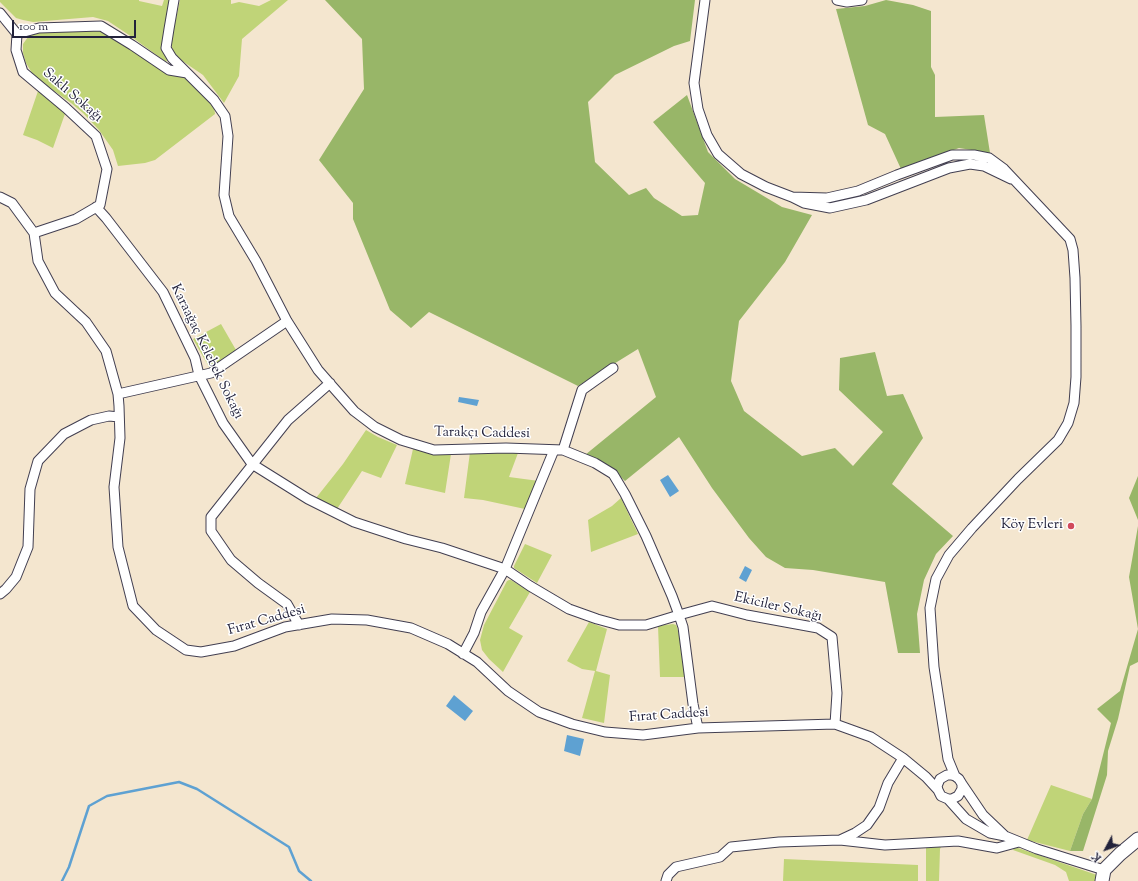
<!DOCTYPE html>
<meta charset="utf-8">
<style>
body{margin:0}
#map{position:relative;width:1138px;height:881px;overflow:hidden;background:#f4e6cf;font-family:"Sorts Mill Goudy",serif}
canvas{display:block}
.north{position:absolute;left:1086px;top:829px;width:40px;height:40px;-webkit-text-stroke:3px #fff;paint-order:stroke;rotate:229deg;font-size:11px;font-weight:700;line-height:16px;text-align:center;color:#22223b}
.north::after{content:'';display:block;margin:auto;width:14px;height:18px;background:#22223b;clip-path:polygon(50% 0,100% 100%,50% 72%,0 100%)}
.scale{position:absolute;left:12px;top:20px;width:124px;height:18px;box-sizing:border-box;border:2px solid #22223b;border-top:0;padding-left:5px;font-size:12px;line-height:14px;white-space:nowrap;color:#22223b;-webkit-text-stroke:3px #fff;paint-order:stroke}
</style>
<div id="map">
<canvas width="1138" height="881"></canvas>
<div class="north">K</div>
<div class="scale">100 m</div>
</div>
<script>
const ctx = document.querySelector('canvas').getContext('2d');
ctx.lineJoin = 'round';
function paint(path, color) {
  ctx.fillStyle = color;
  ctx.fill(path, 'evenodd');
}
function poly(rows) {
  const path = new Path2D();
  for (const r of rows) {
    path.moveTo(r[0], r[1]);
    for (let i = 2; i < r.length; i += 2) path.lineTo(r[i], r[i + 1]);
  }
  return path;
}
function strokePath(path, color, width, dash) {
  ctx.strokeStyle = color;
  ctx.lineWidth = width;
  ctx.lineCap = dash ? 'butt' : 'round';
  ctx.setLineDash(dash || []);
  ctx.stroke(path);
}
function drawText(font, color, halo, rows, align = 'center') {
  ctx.font = font + ' "Sorts Mill Goudy",serif';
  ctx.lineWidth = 3;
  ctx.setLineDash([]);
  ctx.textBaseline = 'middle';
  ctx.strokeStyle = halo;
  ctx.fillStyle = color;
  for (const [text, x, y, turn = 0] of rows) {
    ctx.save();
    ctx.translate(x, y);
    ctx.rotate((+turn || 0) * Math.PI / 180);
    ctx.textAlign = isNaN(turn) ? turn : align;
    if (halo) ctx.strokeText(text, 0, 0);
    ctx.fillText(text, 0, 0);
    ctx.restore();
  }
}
paint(poly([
 [0,0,139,0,139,1,162,6,164,0,172,0,163,36,168,59,166,62,129,35,108,21,93,17,33,22,23,20,16,18,0,2],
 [180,0,231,0,231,4,239,2,259,6,271,0,288,0,242,39,239,76,224,103,203,75,175,56,172,47,172,37],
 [100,29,167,72,186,78,214,106,215,114,155,160,145,163,118,166,113,150,99,130,83,113,71,103,43,83,32,73,26,63,23,53,23,44,28,37,36,33],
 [38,91,66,111,53,148,37,140,23,135],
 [221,324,236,350,213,367,209,367,193,339],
 [366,430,378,437,397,445,381,478,362,471,337,509,316,498,343,464],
 [413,449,430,453,451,454,445,493,405,484],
 [470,452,518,453,509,477,539,481,525,509,483,500,464,498],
 [621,498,638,534,591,552,588,520,612,506],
 [525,544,552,555,537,583,514,568,514,566],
 [509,580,511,580,530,592,509,628,523,636,503,672,489,659,482,650,480,640,484,625,507,581],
 [589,622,607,629,596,671,610,675,604,723,582,718,595,671,582,669,567,661],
 [673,624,676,625,677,627,680,639,686,677,660,677,658,626],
 [1051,785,1092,799,1083,814,1070,851,1027,840],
 [929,845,941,847,940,849,939,881,926,881,926,847],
 [1015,847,1097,875,1096,881,1069,881,1066,872,1055,865,1013,850],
 [784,859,918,865,918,881,783,881]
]), '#c0d478');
paint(poly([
 [325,0,695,0,690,41,674,46,615,75,588,102,595,162,629,195,646,188,654,198,682,216,698,215,705,183,653,122,687,95,708,152,735,179,782,207,812,215,785,262,739,321,731,381,744,411,802,456,835,448,853,466,883,432,839,390,840,358,875,352,887,396,903,394,923,438,892,484,953,536,936,554,924,580,917,614,920,653,898,653,885,582,813,570,785,568,766,557,749,538,712,488,679,437,625,481,609,466,585,455,656,397,638,349,578,386,429,312,411,328,390,310,353,219,353,203,319,160,364,89,362,39],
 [886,0,913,5,931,11,931,67,935,75,935,117,984,115,990,153,959,148,901,169,885,134,868,125,836,9,865,6],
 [1138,476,1138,520,1129,498],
 [1138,526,1138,662,1130,666,1118,719,1108,751,1107,775,1083,851,1070,851,1083,814,1092,799,1111,723,1097,709,1120,691,1138,629,1129,577]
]), '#98b668');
paint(poly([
 [459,397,479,400,477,406,458,402],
 [668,475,679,491,670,497,660,480],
 [745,566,752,570,746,582,739,578],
 [454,695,473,711,465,721,446,706],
 [567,735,584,739,580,756,564,751]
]), '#5ea1d2');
strokePath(poly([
 [62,881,69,867,89,806,107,796,179,782,197,789,289,847,299,871,311,881]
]), '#5ea1d2', 2.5);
const street = poly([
 [174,0,169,29,166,48,172,58,187,73],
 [705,0,694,83,698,109,707,135,718,154,741,174,766,187,792,197,804,203,830,208,866,200,949,168,970,164,984,166,1011,179],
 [837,0,847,2,862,0],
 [0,13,17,34,39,28,101,26,132,45,169,70,187,73,214,100,225,116,228,136,224,195,229,216,256,261,287,321,318,370,354,411,375,427,401,440,434,450,506,448,563,450,595,463,613,474,625,494,646,536,672,596,679,615,683,627,693,704,698,728],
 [17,34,16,50,23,72,66,108,96,136,107,169,100,205,76,219,34,233],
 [0,197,12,203,34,233,38,261,55,293,86,322,106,351,118,394,119,406,120,438,114,487,118,547,133,606,156,630,186,650,201,652,234,646,285,627,332,619,367,620,411,628,448,644,477,662,508,691,539,712,572,724,605,732,643,735,698,728,835,724,871,737,903,758,926,777,938,790],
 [792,197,827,198,858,191,897,175,952,155,974,155,989,158,1004,169,1070,239,1073,250,1075,278,1076,326,1076,377,1074,403,1068,423,1058,440,1018,479,972,528,949,555,936,579,930,608,934,667,948,759,955,776],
 [96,207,106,218,163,292,195,358,199,375,223,423,252,464,308,499,354,522,406,539,442,548,505,569,530,586,569,609,597,619,619,625,646,625,679,615,712,606,747,615,818,628,832,637,837,693,835,724],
 [118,394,211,373,287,321],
 [563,450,582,390,613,368],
 [0,594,6,589,16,577,28,547,30,489,38,461,64,434,91,420,109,416,119,417],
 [299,625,287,604,258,583,231,560,211,531,211,517,288,420,330,383],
 [463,654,474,633,481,612,505,569,554,450],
 [962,784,983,815,1005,836],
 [948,799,952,799,958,796,962,789,962,784,959,779,955,776,951,775,947,775,940,779,937,786,938,790,941,796,948,799,966,819,990,833,1005,836,1037,849,1104,870],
 [840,840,885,845,958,841,997,848,1019,842],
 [666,881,668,875,676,867,720,857,731,847,779,842,840,840,855,833,867,825,879,808,888,783,903,758]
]);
const secondary = poly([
 [1102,881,1104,870,1120,854,1138,839]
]);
strokePath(street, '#423f51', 11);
strokePath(secondary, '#423f51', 15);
strokePath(street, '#fff', 9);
strokePath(secondary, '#fff', 13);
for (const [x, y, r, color] of [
 [1071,526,4,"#d1495b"]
]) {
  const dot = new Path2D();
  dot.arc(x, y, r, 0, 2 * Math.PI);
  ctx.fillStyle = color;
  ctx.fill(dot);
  strokePath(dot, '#fff', 1.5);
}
drawText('14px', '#22223b', '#fff', [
 ["Saklı Sokağı",72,96,41],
 ["Karaağaç Kelebek Sokağı",206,352,64],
 ["Tarakçı Caddesi",482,434,1],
 ["Ekiciler Sokağı",778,608,13],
 ["Fırat Caddesi",267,621,-16],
 ["Fırat Caddesi",669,716,-4]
]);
drawText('14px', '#22223b', '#fff', [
 ["Köy Evleri",1063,526]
], 'right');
</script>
